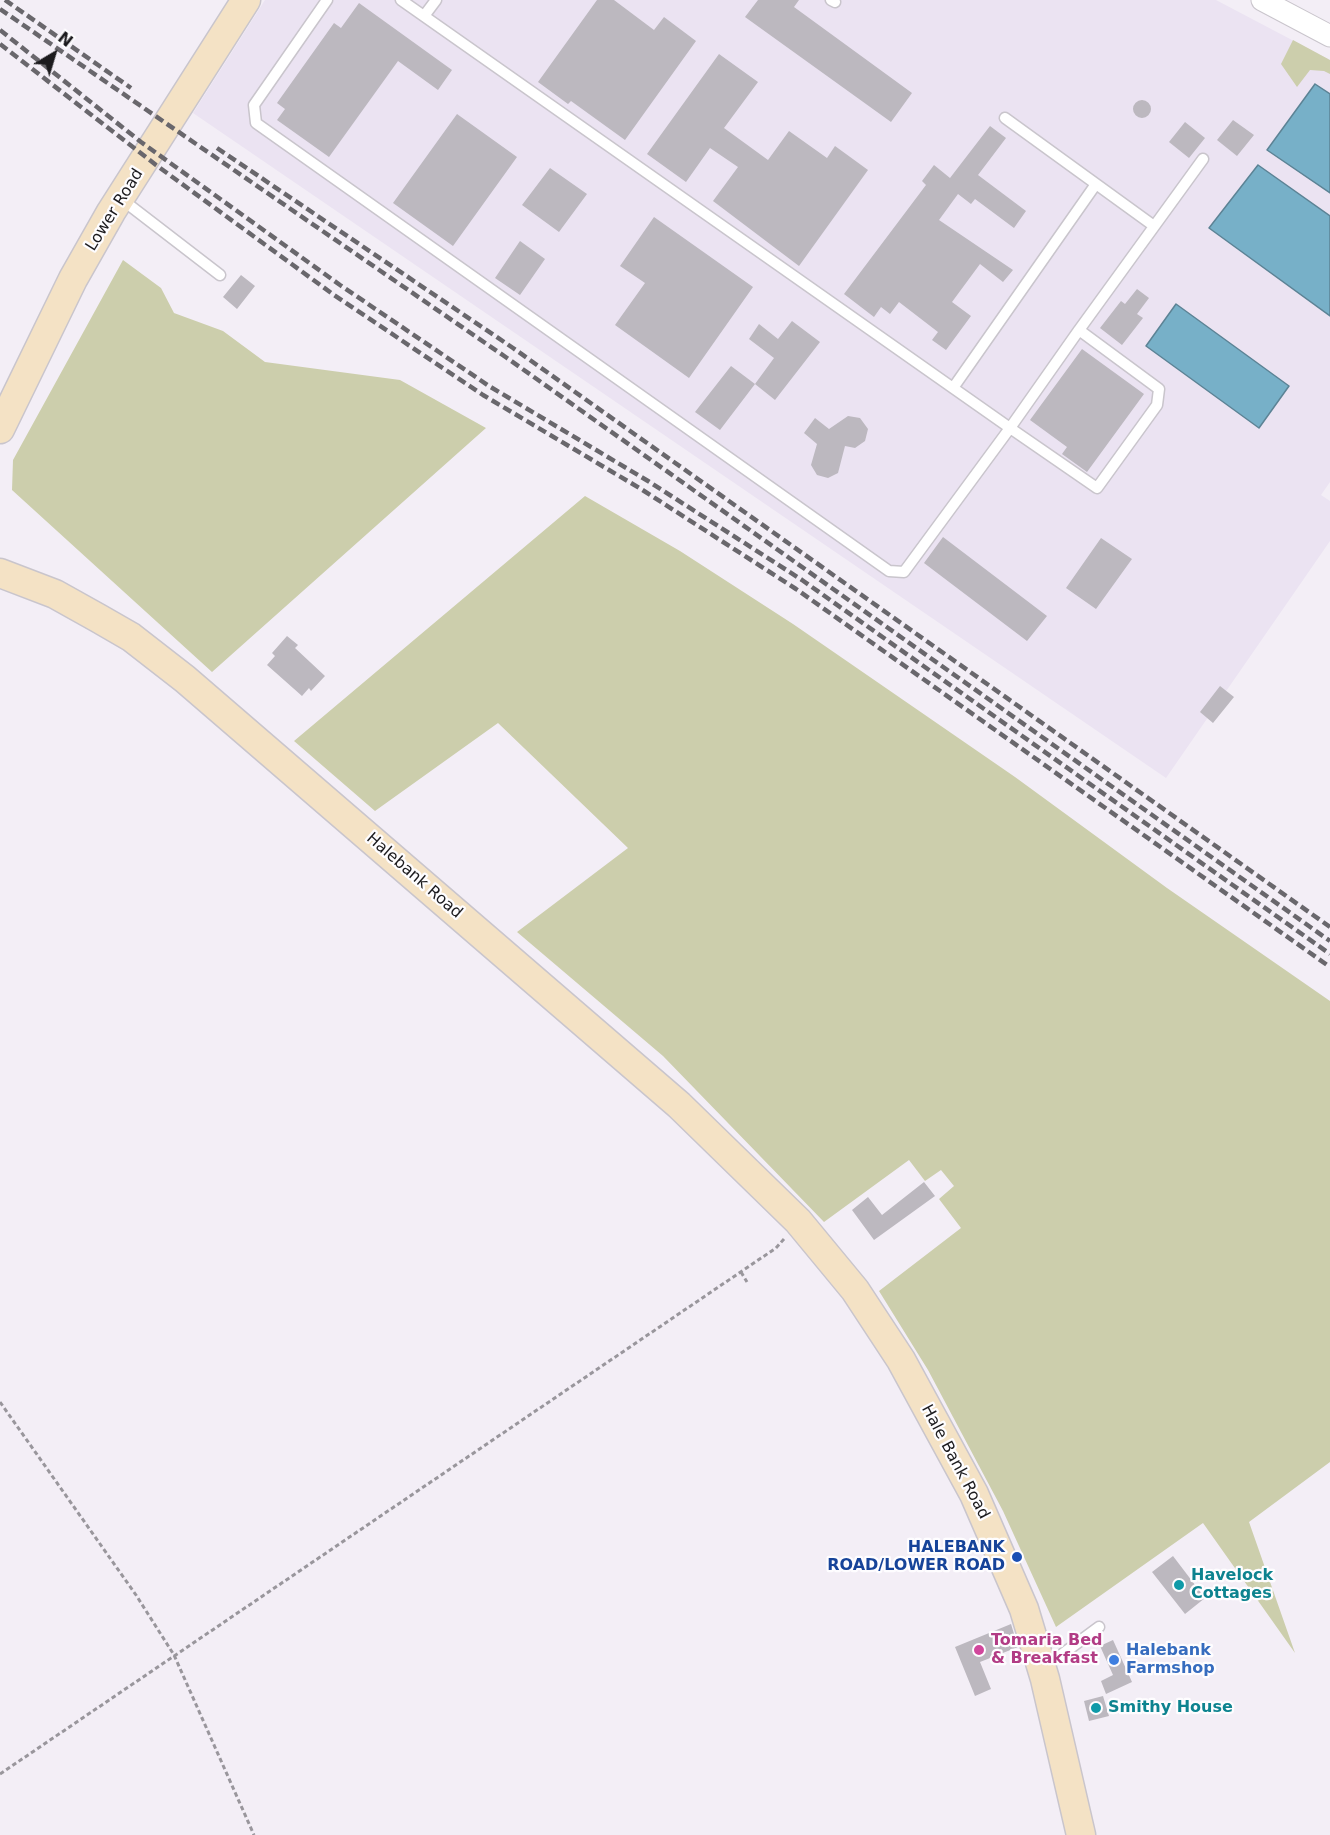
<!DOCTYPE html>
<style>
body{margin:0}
#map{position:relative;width:1330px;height:1835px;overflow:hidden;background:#f3eef6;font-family:"DejaVu Sans",sans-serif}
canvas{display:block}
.north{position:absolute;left:24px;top:24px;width:60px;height:60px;-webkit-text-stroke:4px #fefdff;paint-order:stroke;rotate:38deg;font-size:16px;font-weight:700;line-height:24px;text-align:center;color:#1c1b1e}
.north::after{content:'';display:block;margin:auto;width:21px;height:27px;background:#1c1b1e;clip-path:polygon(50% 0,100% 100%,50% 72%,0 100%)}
</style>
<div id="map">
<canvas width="1330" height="1835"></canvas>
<div class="north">N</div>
</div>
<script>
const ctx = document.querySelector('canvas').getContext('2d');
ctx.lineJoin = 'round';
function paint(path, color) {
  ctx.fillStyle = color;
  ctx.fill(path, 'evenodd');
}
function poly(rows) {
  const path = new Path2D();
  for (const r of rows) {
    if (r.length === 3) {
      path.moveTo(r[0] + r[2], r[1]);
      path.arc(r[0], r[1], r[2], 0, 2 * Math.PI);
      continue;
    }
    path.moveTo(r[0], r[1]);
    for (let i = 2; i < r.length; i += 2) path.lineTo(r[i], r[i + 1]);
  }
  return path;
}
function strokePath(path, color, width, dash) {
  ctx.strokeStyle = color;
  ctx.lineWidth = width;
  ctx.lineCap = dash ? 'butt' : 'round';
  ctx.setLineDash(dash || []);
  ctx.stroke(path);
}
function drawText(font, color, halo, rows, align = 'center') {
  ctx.font = font + ' "DejaVu Sans",sans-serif';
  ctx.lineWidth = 4.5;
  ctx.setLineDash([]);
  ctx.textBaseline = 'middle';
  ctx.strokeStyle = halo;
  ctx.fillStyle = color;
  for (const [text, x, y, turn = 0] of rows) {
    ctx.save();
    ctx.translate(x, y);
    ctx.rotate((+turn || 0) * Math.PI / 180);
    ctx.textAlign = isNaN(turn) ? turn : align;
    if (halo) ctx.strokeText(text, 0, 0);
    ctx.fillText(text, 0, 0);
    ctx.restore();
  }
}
paint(poly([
 [265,0,1216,0,1330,60,1330,482,1321,495,1330,501,1330,541,1166,778,193,113]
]), '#ebe3f2');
paint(poly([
 [1293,40,1330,60,1330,74,1324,71,1310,70,1297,87,1281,64],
 [123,260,161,288,174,313,223,331,265,362,400,380,486,428,212,672,12,490,13,460],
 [585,496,680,551,793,624,1015,777,1167,888,1330,1001,1330,1462,1249,1522,1295,1653,1203,1523,1056,1627,1003,1511,928,1370,879,1291,961,1228,939,1199,954,1186,941,1170,925,1181,909,1160,824,1222,663,1056,517,932,628,848,498,723,375,811,294,741]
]), '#ccceac');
const water = poly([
 [1315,84,1330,94,1330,193,1267,150,1315,84],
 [1258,165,1330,216,1330,316,1209,228,1258,165],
 [1176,304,1289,386,1259,428,1146,346,1176,304]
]);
paint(water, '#77b0c8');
strokePath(water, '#5c8395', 1.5);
paint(poly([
 [597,0,614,0,654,30,664,17,696,41,625,140,571,101,568,104,538,82],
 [758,0,799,0,794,7,912,93,891,122,745,17],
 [359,3,452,70,438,90,398,61,329,157,277,120,285,109,277,103,334,23,341,28],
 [719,54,758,82,724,128,768,160,789,131,827,158,835,146,868,170,799,266,713,201,738,167,710,148,686,182,647,154],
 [1142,109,9],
 [457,114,517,157,453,246,393,203],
 [1233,120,1254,135,1237,156,1217,140],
 [1185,122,1205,138,1189,158,1169,142],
 [990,126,1006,138,978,175,1026,211,1014,228,975,199,971,204,958,194,939,220,1013,270,1003,282,980,264,952,302,971,316,946,350,932,340,938,332,899,302,890,314,881,307,874,317,844,294,926,185,922,181,934,165,950,178],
 [550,168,587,194,559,232,522,205],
 [654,217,753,287,689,378,615,325,645,283,620,266],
 [520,241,545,259,520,295,495,278],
 [241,275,255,286,237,309,223,297],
 [1137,289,1149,298,1137,314,1143,318,1122,345,1100,328,1121,301,1125,304],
 [792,321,820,342,775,400,755,384,774,358,749,339,759,324,778,339],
 [1082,349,1144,394,1087,472,1062,454,1067,447,1030,420],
 [731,366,755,384,720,430,695,412],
 [848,416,860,418,868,429,865,441,855,448,845,446,838,473,828,478,817,475,811,465,817,444,804,433,815,418,829,429],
 [943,537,1047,616,1027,641,924,563],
 [1101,538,1132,559,1096,609,1066,588],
 [287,636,298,645,295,648,325,676,311,691,309,688,302,696,267,665,275,656,272,653],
 [1220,686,1234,697,1213,723,1200,712],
 [924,1182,935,1196,874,1240,852,1210,868,1197,882,1215],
 [1173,1556,1205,1598,1185,1614,1152,1572],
 [1011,1624,1018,1647,980,1662,991,1689,975,1696,955,1647],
 [1113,1640,1132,1682,1106,1694,1101,1681,1113,1675,1100,1646],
 [1103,1696,1109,1716,1089,1721,1084,1701]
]), '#bcb8bf');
const lane = poly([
 [327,0,254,105,256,123,889,571,904,572,1010,428,1079,330,1159,389,1157,405,1097,488,1010,428,401,0],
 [831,0,835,2],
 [424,16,436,0],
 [1005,118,1154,226],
 [120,198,220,275],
 [1079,330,1203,159],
 [953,388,1096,184],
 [1040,1663,1057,1658,1099,1627]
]);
const street = poly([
 [1262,0,1330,36]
]);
const secondary = poly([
 [0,429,73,279,111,212,246,0],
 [0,573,55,594,98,618,131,637,185,679,679,1105,798,1221,855,1290,901,1360,974,1494,1024,1609,1045,1679,1081,1835]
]);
strokePath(lane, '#c9c5cc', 13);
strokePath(street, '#c9c5cc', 23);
strokePath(secondary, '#c9c5cc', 31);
strokePath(poly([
 [741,1272,747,1282],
 [0,1402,136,1595,174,1655,254,1835],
 [0,1774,776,1248,784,1239]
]), '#99969c', 3, [4.5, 3]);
strokePath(lane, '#fff', 10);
strokePath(street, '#fff', 21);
strokePath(secondary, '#f4e2c5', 28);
strokePath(poly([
 [5,0,131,88],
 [0,9,507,358,1330,941],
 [0,30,141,142,340,285,489,386,648,481,802,580,1330,954],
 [0,44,156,165,334,295,483,395,641,489,796,589,1330,967],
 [217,148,513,348,1330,927]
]), '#69676c', 4.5, [9, 4.5]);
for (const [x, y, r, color] of [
 [1017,1557,6,"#1a4fb4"],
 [1179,1585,6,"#0f9aa8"],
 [979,1650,6,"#d1479c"],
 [1114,1660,6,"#3f7fe0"],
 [1096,1708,6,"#0f9aa8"]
]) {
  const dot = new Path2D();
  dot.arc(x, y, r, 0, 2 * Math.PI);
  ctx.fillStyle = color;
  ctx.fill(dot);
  strokePath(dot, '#fefdff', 2);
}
drawText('16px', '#1c1b1e', '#fefdff', [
 ["Lower Road",115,210,-58],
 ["Halebank Road",414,876,41],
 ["Hale Bank Road",955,1462,62]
]);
drawText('bold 16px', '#164399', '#fefdff', [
 ["HALEBANK",1005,1548],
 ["ROAD/LOWER ROAD",1005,1566]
], 'right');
drawText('bold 16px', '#0d838f', '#fefdff', [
 ["Havelock",1191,1576],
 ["Cottages",1191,1594],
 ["Smithy House",1108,1708]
], 'left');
drawText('bold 16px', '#b23c85', '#fefdff', [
 ["Tomaria Bed",991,1641],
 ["& Breakfast",991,1659]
], 'left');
drawText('bold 16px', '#366cbe', '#fefdff', [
 ["Halebank",1126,1651],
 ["Farmshop",1126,1669]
], 'left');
</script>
